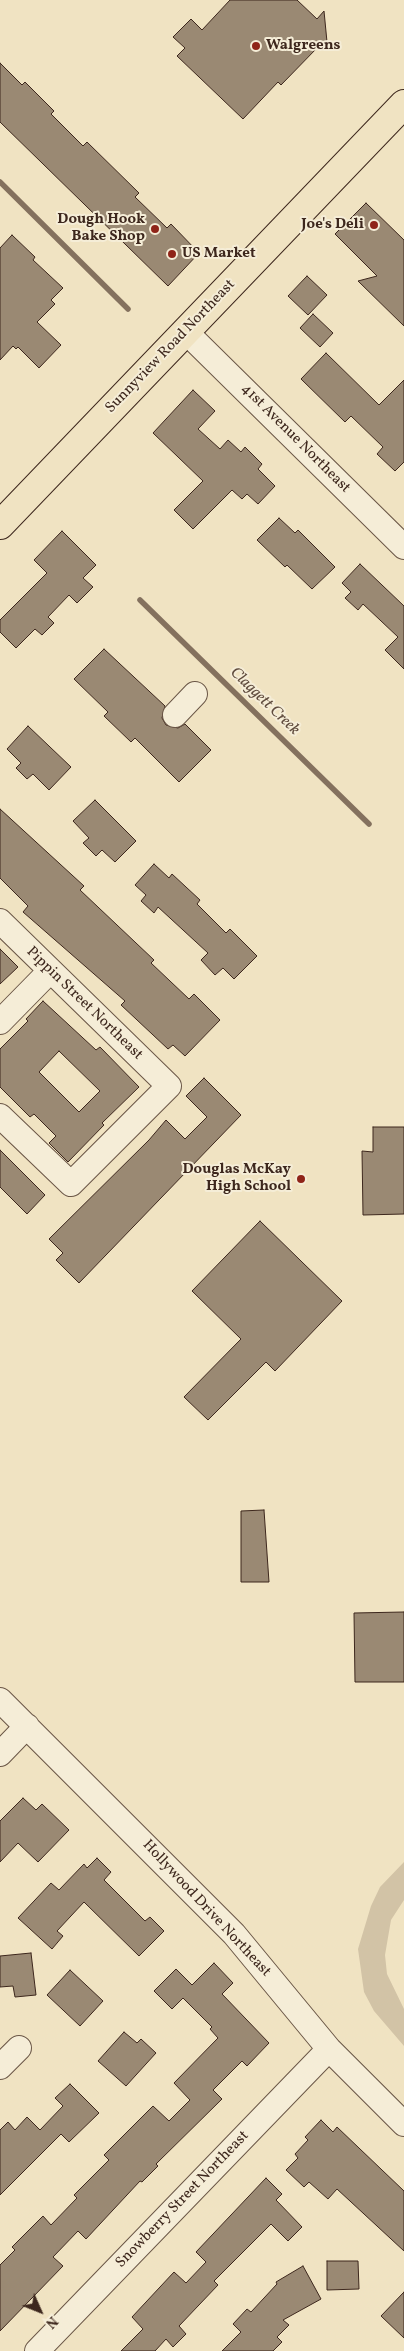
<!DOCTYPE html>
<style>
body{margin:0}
#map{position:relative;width:404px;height:2351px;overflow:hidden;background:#f0e3c2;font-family:Vollkorn,serif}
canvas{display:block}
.north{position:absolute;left:15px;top:2286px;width:50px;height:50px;-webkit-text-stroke:4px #f5edd7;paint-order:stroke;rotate:134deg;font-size:14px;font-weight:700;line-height:20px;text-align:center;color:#3d271d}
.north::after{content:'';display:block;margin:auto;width:18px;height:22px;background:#3d271d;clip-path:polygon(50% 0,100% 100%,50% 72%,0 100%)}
</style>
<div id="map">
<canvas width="404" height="2351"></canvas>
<div class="north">N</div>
</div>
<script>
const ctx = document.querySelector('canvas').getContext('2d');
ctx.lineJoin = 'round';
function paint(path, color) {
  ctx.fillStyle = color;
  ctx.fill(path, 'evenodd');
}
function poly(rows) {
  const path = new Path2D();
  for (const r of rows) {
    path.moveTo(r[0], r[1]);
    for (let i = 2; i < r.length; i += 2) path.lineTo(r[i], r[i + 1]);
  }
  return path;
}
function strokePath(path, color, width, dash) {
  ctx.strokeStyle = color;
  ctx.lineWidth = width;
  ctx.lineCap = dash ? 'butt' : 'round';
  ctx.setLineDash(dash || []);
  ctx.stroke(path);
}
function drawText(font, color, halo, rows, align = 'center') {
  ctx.font = font + ' Vollkorn,serif';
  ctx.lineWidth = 4;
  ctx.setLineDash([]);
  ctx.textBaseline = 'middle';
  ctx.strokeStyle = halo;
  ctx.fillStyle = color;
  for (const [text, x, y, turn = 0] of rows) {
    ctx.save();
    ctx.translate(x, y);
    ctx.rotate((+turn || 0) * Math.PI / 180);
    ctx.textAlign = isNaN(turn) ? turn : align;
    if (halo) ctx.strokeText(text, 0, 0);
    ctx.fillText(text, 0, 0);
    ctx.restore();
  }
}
paint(poly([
 [404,1862,404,1900,391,1920,385,1955,387,1974,404,2009,404,2046,374,2011,364,1992,358,1949,371,1906,380,1887]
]), '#d2c3a6');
strokePath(poly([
 [0,182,128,309],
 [140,600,369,824]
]), '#84715e', 5.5);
const building = poly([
 [230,0,297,0,317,19,324,11,327,42,319,49,317,48,281,85,278,82,243,119,177,56,185,48,173,37,191,19,202,30,230,0],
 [0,63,22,85,25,82,54,111,51,114,83,146,87,142,139,193,135,197,167,228,171,224,199,253,168,286,0,122,0,63],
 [366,203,404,240,404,326,358,281,377,276,335,234,366,203],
 [12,235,35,257,33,260,63,288,51,300,55,304,37,322,61,345,39,368,18,347,16,349,13,346,0,360,0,248,12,235],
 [307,276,327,295,308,315,288,296,307,276],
 [313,314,333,333,320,347,300,328,313,314],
 [326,353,379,405,404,380,404,462,395,471,377,454,383,447,351,416,345,422,301,379,326,353],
 [193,390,215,411,198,429,220,449,228,440,241,452,245,447,262,464,258,469,275,486,258,504,247,494,242,499,232,490,193,529,174,510,203,481,153,433,193,390],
 [279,518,295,533,298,530,335,567,312,589,287,565,285,567,257,540,279,518],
 [62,531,96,565,83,578,93,587,77,603,69,595,48,617,54,623,42,635,35,629,16,648,0,632,0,620,47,573,34,560,62,531],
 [360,564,404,606,404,669,385,650,398,637,363,604,358,610,345,598,351,592,342,583,360,564],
 [104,649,165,706,162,718,166,725,178,728,185,724,211,750,179,782,135,738,131,742,104,716,108,712,74,679,104,649],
 [28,726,71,767,49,790,33,774,27,779,16,768,21,763,7,749,28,726],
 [95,800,136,841,115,862,102,850,96,856,83,843,89,838,73,821,95,800],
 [0,809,84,886,80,890,154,960,151,963,189,999,194,994,220,1020,185,1056,173,1045,168,1049,121,1005,125,1001,23,912,28,906,0,878,0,809],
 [154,864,169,878,172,874,200,900,197,904,226,933,230,929,257,956,234,979,223,968,215,975,201,960,208,953,158,907,154,913,141,901,146,895,135,885,154,864],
 [0,949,18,967,0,984,0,949],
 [43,1001,96,1050,100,1047,139,1087,102,1123,104,1125,68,1162,49,1143,56,1136,34,1114,30,1117,0,1087,0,1049,28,1021,26,1019,43,1001],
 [59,1051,100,1091,79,1112,39,1072,59,1051],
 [204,1078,241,1115,79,1283,56,1260,63,1253,49,1239,149,1140,166,1120,185,1139,207,1117,186,1096,204,1078],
 [373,1127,404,1127,404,1214,363,1215,362,1151,373,1152,373,1127],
 [0,1150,45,1195,27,1214,0,1187,0,1150],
 [260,1221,342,1301,275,1371,266,1362,208,1420,184,1397,241,1339,192,1291,260,1221],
 [264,1510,269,1582,241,1582,241,1511,264,1510],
 [404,1612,404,1682,355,1682,354,1613,404,1612],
 [23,1798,36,1810,42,1804,69,1830,38,1862,18,1843,0,1862,0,1821,23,1798],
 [97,1858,111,1872,104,1880,145,1921,150,1917,164,1931,139,1956,84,1902,57,1931,63,1936,52,1949,18,1918,51,1883,59,1890,84,1864,87,1868,97,1858],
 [31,1953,36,1995,15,1997,13,1986,0,1987,0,1956,31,1953],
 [214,1963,233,1983,222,1994,269,2043,247,2066,242,2061,213,2090,222,2099,156,2164,158,2166,142,2182,140,2181,86,2239,78,2231,53,2257,63,2266,0,2331,0,2265,15,2250,12,2247,43,2216,51,2225,77,2198,74,2195,109,2160,104,2155,153,2106,169,2121,190,2100,174,2083,218,2038,210,2029,212,2027,183,1998,172,2009,154,1991,176,1969,192,1985,214,1963],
 [70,1970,103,2001,80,2026,47,1995,70,1970],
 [124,2032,137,2043,141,2039,156,2053,126,2086,98,2061,124,2032],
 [70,2084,99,2113,69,2142,61,2134,0,2195,0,2130,8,2122,15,2130,27,2117,40,2130,63,2106,55,2098,70,2084],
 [321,2120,333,2132,337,2127,404,2191,404,2251,337,2189,328,2199,309,2182,304,2187,286,2170,298,2158,295,2154,308,2140,305,2137,321,2120],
 [266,2178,282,2194,276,2200,302,2227,288,2241,271,2224,214,2281,218,2285,179,2326,186,2334,173,2347,166,2339,155,2351,121,2351,143,2329,132,2317,174,2272,186,2283,206,2262,196,2252,266,2178],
 [327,2261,358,2261,359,2289,327,2290,327,2261],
 [303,2266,321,2299,283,2320,289,2325,277,2337,282,2342,273,2351,222,2351,241,2332,233,2324,247,2309,251,2312,277,2284,276,2282,303,2266],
 [404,2292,404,2338,381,2316,404,2292]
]);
paint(building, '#9a8973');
strokePath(building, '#3d271d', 1);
const minor = poly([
 [186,332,404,547],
 [175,715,195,694],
 [0,921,169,1086,71,1184,0,1116],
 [0,1022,50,971],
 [0,1700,234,1934,329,2049,404,2124],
 [0,1754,27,1726],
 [0,2067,19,2048],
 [37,2351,329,2049]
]);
const major = poly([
 [0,525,404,104]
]);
strokePath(minor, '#6a5646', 26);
strokePath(major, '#3d271d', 30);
strokePath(minor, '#f5edd7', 24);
strokePath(major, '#f0e3c2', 28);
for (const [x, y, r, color] of [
 [256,46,5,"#8f2418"],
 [374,225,5,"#8f2418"],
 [155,229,5,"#8f2418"],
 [172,254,5,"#8f2418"],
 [301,1179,5,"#8f2418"]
]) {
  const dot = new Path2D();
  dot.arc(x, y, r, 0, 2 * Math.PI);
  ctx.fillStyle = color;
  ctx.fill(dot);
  strokePath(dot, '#f5edd7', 2);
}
drawText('bold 15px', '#3d271d', '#f5edd7', [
 ["Walgreens",266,46,"left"],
 ["Dough Hook",145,220],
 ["Bake Shop",145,237],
 ["Joe's Deli",364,225],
 ["US Market",182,254,"left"],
 ["Douglas McKay",291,1170],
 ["High School",291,1187]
], 'right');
drawText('15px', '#3d271d', '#f5edd7', [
 ["Sunnyview Road Northeast",171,347,-46],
 ["41st Avenue Northeast",295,439,45],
 ["Pippin Street Northeast",84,1004,44],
 ["Hollywood Drive Northeast",206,1909,47],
 ["Snowberry Street Northeast",183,2200,-46]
]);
drawText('italic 16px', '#604c3e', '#f5edd7', [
 ["Claggett Creek",264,702,44]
]);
</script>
